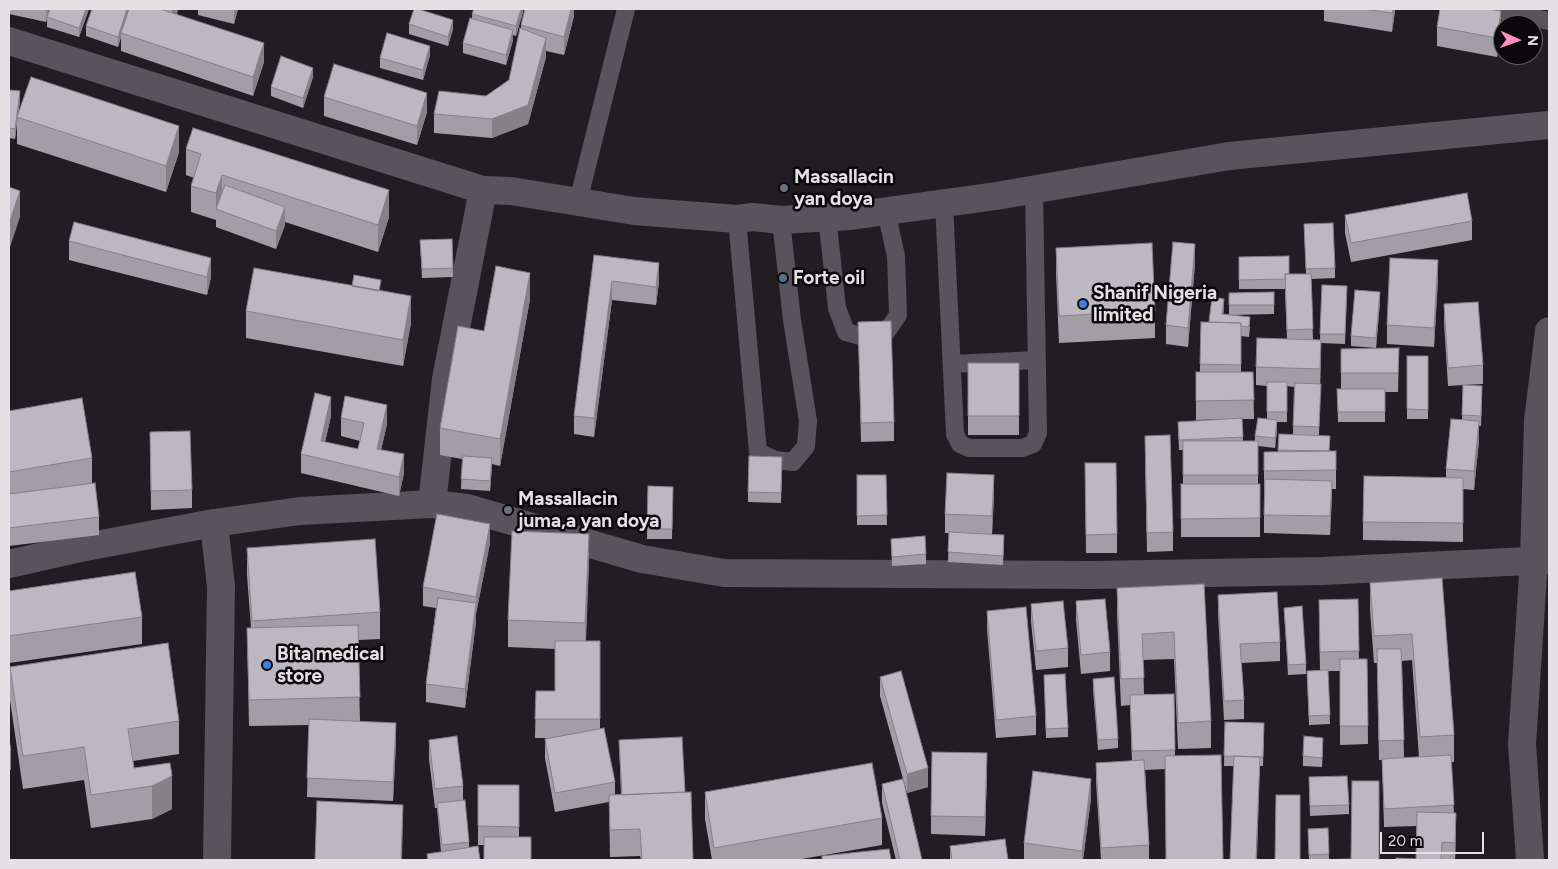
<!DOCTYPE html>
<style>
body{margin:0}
#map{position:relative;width:1558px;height:869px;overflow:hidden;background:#211d23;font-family:Figtree,sans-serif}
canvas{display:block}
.frame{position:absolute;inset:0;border:10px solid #e4e1e5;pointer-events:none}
.north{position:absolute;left:1493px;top:15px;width:50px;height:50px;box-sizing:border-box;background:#0a080a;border:1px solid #615f62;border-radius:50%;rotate:92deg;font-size:14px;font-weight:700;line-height:20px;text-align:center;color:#e4e1e5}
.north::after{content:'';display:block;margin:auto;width:18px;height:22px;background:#fd8ebf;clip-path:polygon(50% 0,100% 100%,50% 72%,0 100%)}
.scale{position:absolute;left:1380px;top:832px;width:104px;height:22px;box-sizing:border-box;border:2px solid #e4e1e5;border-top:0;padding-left:6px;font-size:15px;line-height:18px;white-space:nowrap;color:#e4e1e5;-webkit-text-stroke:4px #0a080a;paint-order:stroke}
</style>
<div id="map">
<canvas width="1558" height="869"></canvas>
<div class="frame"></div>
<div class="north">N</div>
<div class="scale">20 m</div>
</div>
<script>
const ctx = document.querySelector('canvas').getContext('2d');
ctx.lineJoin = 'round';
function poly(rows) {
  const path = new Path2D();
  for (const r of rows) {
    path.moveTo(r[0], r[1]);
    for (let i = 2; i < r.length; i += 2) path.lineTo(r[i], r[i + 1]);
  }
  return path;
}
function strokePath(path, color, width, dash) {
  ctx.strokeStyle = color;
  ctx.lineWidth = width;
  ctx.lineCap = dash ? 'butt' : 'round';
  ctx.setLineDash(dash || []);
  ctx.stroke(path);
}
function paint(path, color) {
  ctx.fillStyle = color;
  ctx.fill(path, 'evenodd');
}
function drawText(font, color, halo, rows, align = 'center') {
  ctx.font = font + ' Figtree,sans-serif';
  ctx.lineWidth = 5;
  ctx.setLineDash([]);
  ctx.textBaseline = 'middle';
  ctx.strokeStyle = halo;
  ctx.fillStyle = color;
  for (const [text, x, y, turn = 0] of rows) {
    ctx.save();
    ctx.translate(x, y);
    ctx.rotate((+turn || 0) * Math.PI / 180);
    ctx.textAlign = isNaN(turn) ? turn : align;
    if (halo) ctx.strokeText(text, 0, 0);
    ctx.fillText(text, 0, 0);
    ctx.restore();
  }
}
strokePath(poly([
 [1492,9,1549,21],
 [578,202,626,9],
 [944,203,955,434,960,444,969,448,1022,448,1033,444,1038,433,1034,189],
 [827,216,837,308,846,332,864,337,885,334,898,315,896,256,886,211],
 [737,219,758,452,775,460,793,462,806,446,808,421,792,320,781,220],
 [952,364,1037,360]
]), '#59535b', 18);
strokePath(poly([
 [432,504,446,379,483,190],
 [214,523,221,587,217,860],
 [9,564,80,548,214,523,300,511,432,504,467,508,642,559,724,573,1092,575,1322,571,1549,560],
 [1530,860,1522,744,1534,560,1538,421,1549,331]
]), '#59535b', 28);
strokePath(poly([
 [9,41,483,190,511,191,634,211,737,219,753,217,781,220,851,216,996,196,1229,156,1549,125]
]), '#59535b', 28);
paint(poly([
 [9,9,49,9,47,17,50,9,89,9,79,37,47,27,47,17,46,22,9,14],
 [92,9,178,9,177,14,264,62,253,96,121,51,121,37,118,47,86,36,86,26],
 [198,9,238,9,234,24,198,15],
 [523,9,523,12,516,36,513,35,513,40,506,65,463,53,463,43,472,19,472,14],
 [574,9,574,16,564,55,546,51,546,57,528,124,492,138,434,133,434,114,486,96,509,80,521,29,521,25],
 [1324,9,1395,9,1392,32,1324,21],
 [409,24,453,29,448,46,409,34],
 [1437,27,1501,30,1497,57,1437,46],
 [430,55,423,80,380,68,380,58],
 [313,77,303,108,271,96,271,87],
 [9,90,20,101,18,114,179,152,166,192,17,144,17,122,15,139,9,138],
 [324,97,427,112,417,145,324,116],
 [186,149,389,217,378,252,285,222,285,225,276,249,216,227,216,220,191,212,191,186,194,178,186,175],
 [1345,215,1472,221,1472,240,1351,262,1345,233],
 [1304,224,1335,268,1335,278,1311,279,1313,340,1320,340,1322,285,1347,286,1345,344,1321,343,1319,435,1330,451,1336,451,1336,489,1332,489,1330,535,1264,533,1264,452,1278,452,1279,434,1293,435,1294,387,1287,386,1287,422,1277,422,1277,430,1275,448,1258,446,1258,484,1260,484,1260,537,1181,537,1181,484,1183,484,1183,450,1179,450,1178,422,1225,419,1196,420,1196,372,1200,372,1201,322,1209,322,1224,309,1223,314,1229,315,1229,293,1274,305,1274,314,1229,315,1250,327,1249,337,1241,336,1241,372,1253,372,1254,419,1242,419,1243,441,1255,441,1255,436,1267,419,1267,386,1256,385,1256,367,1287,339,1285,289,1239,289,1239,257,1289,274,1306,274],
 [452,239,453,277,422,278,420,240],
 [69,241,211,277,207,295,69,260],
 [1056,248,1155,311,1155,338,1059,343,1056,274],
 [594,255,659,282,656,305,612,300,594,437,574,434,574,416],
 [1195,263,1188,347,1166,344,1166,325],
 [1438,279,1434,347,1387,344,1387,325],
 [381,291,411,323,403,366,246,338,246,311],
 [530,299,500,466,492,464,490,491,461,489,462,459,440,455,440,428,484,331],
 [1380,302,1376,348,1351,346,1351,336],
 [1444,304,1483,365,1483,384,1464,385,1482,386,1481,426,1479,426,1479,440,1474,490,1463,489,1463,542,1363,540,1363,522,1446,478,1446,469,1462,420,1463,385,1448,386,1444,323],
 [858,322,894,422,894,441,861,442],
 [1399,348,1398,392,1385,392,1385,422,1338,422,1337,389,1341,389,1341,349],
 [1407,356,1428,356,1428,419,1407,419],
 [968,363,1019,363,1019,435,968,435],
 [9,411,92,458,92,484,99,517,99,535,9,546],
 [331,416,325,442,358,449,360,441,341,436,341,418,387,424,381,450,404,473,399,496,301,473,301,454],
 [150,432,192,490,192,508,151,510],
 [1145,455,1173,532,1173,551,1147,552],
 [782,457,781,503,748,502,748,492],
 [1085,463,1117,534,1117,553,1086,553],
 [857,475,886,475,887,525,857,525],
 [648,486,673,487,672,539,647,539],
 [994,494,992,534,1004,545,1003,565,948,562,949,533,945,533,945,514],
 [891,539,926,554,926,564,892,566],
 [490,543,476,614,476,622,465,708,426,702,426,684,436,608,423,606,423,587],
 [247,548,380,612,380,639,358,640,360,722,396,742,393,801,307,797,309,725,249,726,247,628,251,628,247,575],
 [589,561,586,641,600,641,600,729,615,782,615,795,621,795,619,740,685,793,693,860,641,860,640,856,610,857,609,802,555,812,545,758,545,739,553,738,535,738,536,691,555,691,555,649,508,647,508,620],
 [1442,578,1454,735,1454,762,1451,762,1454,813,1456,832,1455,860,1416,859,1417,826,1384,827,1382,760,1379,760,1377,663,1374,663,1370,610,1370,583],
 [1412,660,1419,757,1404,758,1402,661],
 [1204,584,1211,721,1211,748,1178,749,1174,659,1143,660,1144,694,1174,694,1175,755,1165,769,1145,770,1149,845,1149,860,1101,860,1096,782,1096,763,1132,761,1130,705,1121,706,1117,615,1117,588],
 [9,591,142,617,142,644,9,663],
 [1218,595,1280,642,1280,661,1241,663,1244,700,1244,719,1224,720,1218,614],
 [1358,599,1359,659,1367,659,1368,744,1340,745,1340,671,1328,671,1330,724,1309,725,1307,671,1320,671,1319,619],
 [1076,601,1110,652,1110,671,1081,674,1076,620],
 [1031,604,1068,648,1068,667,1036,670,1031,622],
 [1284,608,1306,664,1306,674,1288,675],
 [987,611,1036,716,1036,735,996,738,987,629],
 [10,667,179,721,179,754,133,761,134,768,170,763,172,809,152,819,91,828,84,780,23,789,10,700],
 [1044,675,1068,728,1068,737,1046,738],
 [880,677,928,787,907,793,880,696],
 [1093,679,1118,739,1118,748,1098,750,1093,689],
 [1225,722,1264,723,1263,766,1260,766,1260,776,1233,766,1224,766],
 [429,740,463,786,463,800,469,842,469,848,480,860,427,860,427,854,441,852,437,808,435,808,429,759],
 [1323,747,1322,767,1303,766,1303,756],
 [987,772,985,836,931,834,931,816],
 [1309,777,1349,805,1349,814,1310,816],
 [882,784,922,860,896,860,882,803],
 [478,785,519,785,519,837,484,845,478,845],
 [705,792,882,818,882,845,796,860,712,860,705,819],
 [1091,798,1083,860,1024,860,1024,843],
 [1328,828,1329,859,1379,860,1309,860,1308,829],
 [950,846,1008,860,950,860]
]), '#a29ea6');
paint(poly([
 [46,9,49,9,46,22],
 [86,9,89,9,79,37,79,28],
 [127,9,128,9,128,16,121,33,121,37,118,47,118,37],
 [172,9,178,9,172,28],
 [234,9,238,9,234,24],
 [521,9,523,9,523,12,516,36,516,26],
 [571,9,574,9,574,16,564,55,564,37],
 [1393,9,1395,9,1395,12,1392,32],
 [1501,11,1501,30,1497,57,1497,38],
 [453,20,453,29,448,46,448,37],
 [513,30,513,40,506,65,506,55],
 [546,38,546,57,528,124,492,138,492,119],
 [264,43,264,62,253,96,253,77],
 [430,46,430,55,423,80,423,70],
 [313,68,313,77,303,108,303,98],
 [20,91,20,101,15,139,15,129],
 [427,93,427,112,417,145,417,126],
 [179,126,179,152,166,192,166,166],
 [222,175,222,202,216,209,216,193],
 [389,190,389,217,378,252,378,225],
 [20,191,20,217,9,250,9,224],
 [285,207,285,225,276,249,276,231],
 [1195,244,1195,263,1188,347,1188,328],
 [211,258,211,277,207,295,207,277],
 [1438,260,1438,279,1434,347,1434,328],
 [659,263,659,282,656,305,656,287],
 [530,273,530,299,500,466,500,439],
 [612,281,612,300,594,437,594,418],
 [1380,292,1380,302,1376,348,1376,338],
 [411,296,411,323,403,366,403,340],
 [1224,299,1224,309,1222,324,1222,314],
 [1321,340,1321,359,1320,388,1320,369],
 [331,397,331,416,321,460,321,441],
 [387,405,387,424,377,468,377,449],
 [1277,420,1277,430,1275,448,1275,438],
 [1479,421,1479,440,1474,490,1474,471],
 [404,454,404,473,399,496,399,477],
 [492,458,492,468,490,491,490,481],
 [994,475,994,494,992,535,992,516],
 [1332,481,1332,499,1330,535,1330,516],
 [490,524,490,543,476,614,476,622,465,708,465,689,476,606,476,597],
 [589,534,589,561,585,650,585,623],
 [396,723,396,742,393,801,393,782],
 [11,751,11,770,9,770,9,752],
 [987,753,987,772,985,836,985,817],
 [1260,757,1257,860,1256,860],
 [928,768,928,787,907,793,907,774],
 [172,776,172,809,152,819,152,786],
 [1091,779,1091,798,1083,860,1082,860,1082,851],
 [403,805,402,860,401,860],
 [1456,813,1456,832,1455,860,1455,843]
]), '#848187');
const building = poly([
 [50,9,86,9,79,28,47,17,50,9],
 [92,9,127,9,118,37,86,26,92,9],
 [129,9,160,9,264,43,253,77,121,33,129,9],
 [414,9,418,9,453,20,448,37,409,24,414,9],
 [474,9,521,9,516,26,472,14,474,9],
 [525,9,571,9,564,37,521,25,525,9],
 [1363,9,1393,9,1392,13,1363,9],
 [1440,9,1488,9,1501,11,1497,38,1437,27,1440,9],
 [470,18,513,30,506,55,463,43,470,18],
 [520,28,546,38,528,105,492,119,434,114,439,91,486,96,509,80,520,28],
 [387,33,430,46,423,70,380,58,387,33],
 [281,56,313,68,303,98,271,87,281,56],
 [334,64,427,93,417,126,324,97,334,64],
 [31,77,179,126,166,166,17,117,31,77],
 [9,90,20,91,15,129,9,128,9,90],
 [193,128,389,190,378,225,222,175,216,193,191,186,201,154,186,149,193,128],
 [225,185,285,207,276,231,216,209,225,185],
 [9,187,20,191,9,224,9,187],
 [1467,193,1472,221,1351,243,1345,215,1467,193],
 [74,222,211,258,207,277,69,241,74,222],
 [1333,223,1335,268,1306,269,1304,224,1333,223],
 [452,239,453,268,422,269,420,240,452,239],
 [1173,242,1195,244,1188,328,1166,325,1173,242],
 [1152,243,1155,311,1059,316,1056,248,1152,243],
 [594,255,659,263,656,287,612,281,594,418,574,416,594,255],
 [1289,256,1289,274,1285,274,1286,279,1239,280,1239,257,1289,256],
 [1390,258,1438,260,1434,328,1387,325,1390,258],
 [496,266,530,273,500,439,440,428,458,326,484,331,496,266],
 [254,268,411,296,403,340,246,311,254,268],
 [1285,274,1311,274,1313,329,1287,330,1285,274],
 [354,275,381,280,379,291,352,286,354,275],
 [1322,285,1347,286,1345,334,1320,334,1322,285],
 [1355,290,1380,292,1376,338,1351,336,1355,290],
 [1274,292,1274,305,1229,305,1229,293,1274,292],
 [1212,297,1224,299,1222,314,1250,317,1249,327,1241,326,1241,323,1209,322,1212,297],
 [1478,302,1483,365,1448,368,1444,304,1478,302],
 [891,321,894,422,861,423,858,322,891,321],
 [1201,322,1241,323,1241,365,1200,364,1201,322],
 [1257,338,1321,340,1320,369,1256,367,1257,338],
 [1399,348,1398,373,1341,373,1341,349,1399,348],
 [1407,356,1428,356,1428,410,1407,409,1407,356],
 [968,363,1019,363,1019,416,968,416,968,363],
 [1196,372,1253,372,1254,400,1196,401,1196,372],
 [1267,382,1287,382,1287,412,1267,412,1267,382],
 [1295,383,1321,384,1319,427,1293,426,1295,383],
 [1463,385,1482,386,1481,416,1462,415,1463,385],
 [1337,389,1385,389,1385,412,1338,412,1337,389],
 [315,393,331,397,321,441,358,449,364,423,341,418,345,396,387,405,377,449,404,454,399,477,301,454,315,393],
 [82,398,92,458,9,472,9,411,82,398],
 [1242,418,1243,437,1179,440,1178,422,1242,418],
 [1258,418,1277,420,1275,438,1255,436,1258,418],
 [1451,419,1479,421,1474,471,1446,469,1451,419],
 [190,431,192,490,151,491,150,432,190,431],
 [1279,434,1330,436,1329,451,1278,450,1279,434],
 [1170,435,1173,532,1147,533,1145,436,1170,435],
 [1183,441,1258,441,1258,475,1183,475,1183,441],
 [1336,451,1336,470,1264,471,1264,452,1336,451],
 [463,456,492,458,490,481,461,479,463,456],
 [749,456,782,457,781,493,748,492,749,456],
 [1085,463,1116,463,1117,534,1086,535,1085,463],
 [947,473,994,475,992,516,945,514,947,473],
 [857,475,886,475,887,515,857,516,857,475],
 [1364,476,1463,478,1463,523,1363,522,1364,476],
 [1265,479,1332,481,1330,516,1264,515,1265,479],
 [95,483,99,517,9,528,9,494,95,483],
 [1181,484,1260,484,1260,518,1181,519,1181,484],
 [648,486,673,487,672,529,647,529,648,486],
 [437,514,490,524,476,597,423,587,437,514],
 [512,531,589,534,585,623,508,620,512,531],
 [949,532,1004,535,1003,556,948,552,949,532],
 [925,536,926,554,892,557,891,539,925,536],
 [375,539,380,612,252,621,247,548,375,539],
 [135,572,142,617,9,636,9,591,135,572],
 [1442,578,1454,735,1420,737,1412,634,1374,636,1370,583,1442,578],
 [1204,584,1211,721,1178,723,1174,632,1142,634,1144,678,1121,679,1117,588,1204,584],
 [1277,592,1280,642,1240,644,1244,700,1224,701,1218,595,1277,592],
 [438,598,476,603,465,689,426,684,438,598],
 [1105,599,1110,652,1081,655,1076,601,1105,599],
 [1358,599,1359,651,1320,652,1319,600,1358,599],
 [1063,601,1068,648,1036,651,1031,604,1063,601],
 [1302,606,1306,664,1288,665,1284,608,1302,606],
 [1026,607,1036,716,996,720,987,611,1026,607],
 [358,625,360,697,249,700,247,628,358,625],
 [555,641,600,641,600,719,535,719,536,691,555,691,555,641],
 [168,643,179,721,128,729,134,768,170,763,172,776,152,786,91,795,84,747,23,756,10,667,168,643],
 [1377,649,1401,649,1404,740,1379,741,1377,649],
 [1340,659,1367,659,1368,726,1340,726,1340,659],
 [1328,670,1330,715,1309,716,1307,671,1328,670],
 [901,671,928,768,907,774,880,677,901,671],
 [1065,674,1068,728,1046,729,1044,675,1065,674],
 [1114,677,1118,739,1098,740,1093,679,1114,677],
 [1174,694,1175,750,1132,751,1130,695,1174,694],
 [309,719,396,723,393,782,307,778,309,719],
 [1225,722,1264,723,1263,757,1224,756,1225,722],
 [604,728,615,782,555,793,545,739,604,728],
 [457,736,463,786,435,789,429,740,457,736],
 [1304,736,1323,738,1322,758,1303,756,1304,736],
 [682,737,685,792,622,795,619,740,682,737],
 [9,740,11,751,9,752,9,740],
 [932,752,987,753,985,817,931,816,932,752],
 [1221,755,1223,860,1166,860,1165,756,1221,755],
 [1451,755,1454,805,1384,809,1382,759,1451,755],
 [1234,756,1260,757,1256,860,1230,860,1234,756],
 [1144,760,1149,845,1101,848,1096,763,1144,760],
 [872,763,882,818,714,848,705,792,872,763],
 [1033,771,1091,779,1082,851,1024,843,1033,771],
 [1347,776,1349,805,1310,806,1309,777,1347,776],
 [903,779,922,860,900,860,882,784,903,779],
 [1352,781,1379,781,1379,860,1312,860,1351,859,1352,781],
 [478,785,519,785,519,827,478,826,478,785],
 [691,792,693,860,642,860,640,829,610,830,609,795,691,792],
 [1276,795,1300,795,1300,860,1275,860,1276,795],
 [465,800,469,842,442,845,437,803,465,800],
 [317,801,403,805,401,860,315,860,317,801],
 [1417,812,1456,813,1455,843,1442,842,1441,860,1456,860,1396,860,1396,858,1416,859,1417,812],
 [1328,828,1329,854,1309,855,1308,829,1328,828],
 [484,837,531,837,531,860,484,860,484,837],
 [1005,839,1008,860,952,860,950,846,1005,839],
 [478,846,480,860,428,860,427,854,478,846],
 [889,849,891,860,822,860,822,856,889,849]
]);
paint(building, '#bcb8c1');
strokePath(building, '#848187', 1);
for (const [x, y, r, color] of [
 [784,188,5,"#6b7280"],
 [783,278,5,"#5c6f8a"],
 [1083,304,5,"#3f7fe0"],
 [508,510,5,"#6b7280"],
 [267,665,5,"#3f7fe0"]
]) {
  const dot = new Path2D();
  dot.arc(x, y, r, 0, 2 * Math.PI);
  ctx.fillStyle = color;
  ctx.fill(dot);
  strokePath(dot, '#0a080a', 2);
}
drawText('bold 19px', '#e4e1e5', '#0a080a', [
 ["Massallacin",794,177],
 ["yan doya",794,199],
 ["Forte oil",793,278],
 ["Shanif Nigeria",1093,293],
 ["limited",1093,315],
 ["Massallacin",518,499],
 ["juma,a yan doya",518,521],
 ["Bita medical",277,654],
 ["store",277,676]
], 'left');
</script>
